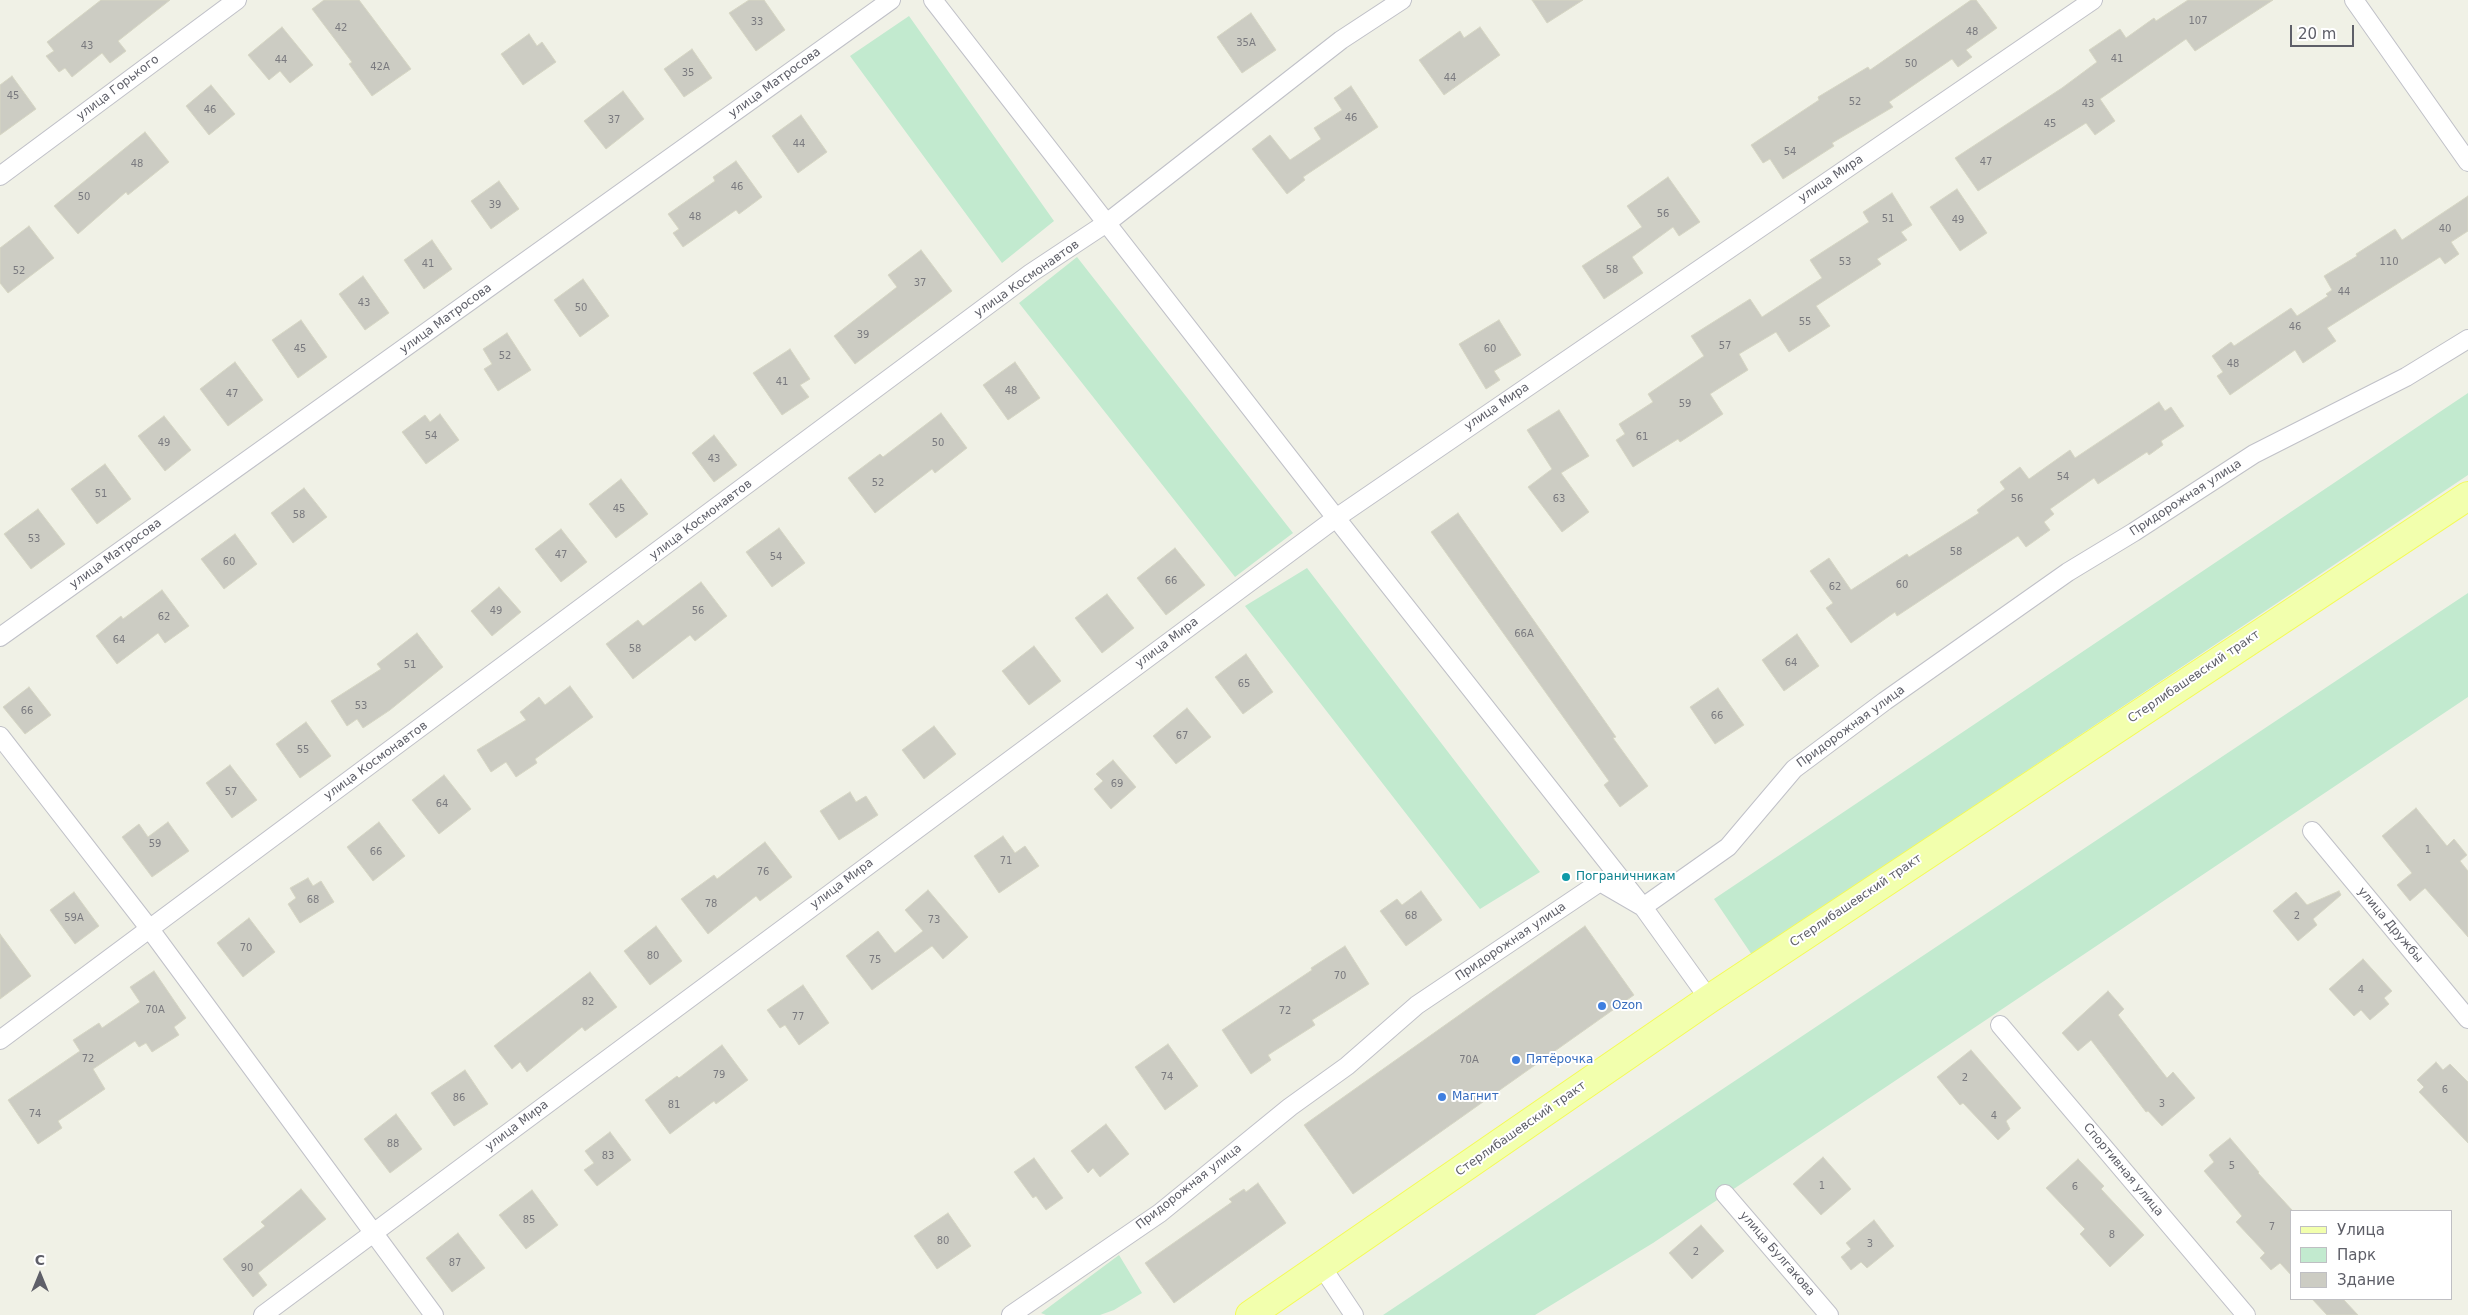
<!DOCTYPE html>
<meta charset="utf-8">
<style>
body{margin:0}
#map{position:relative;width:2468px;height:1315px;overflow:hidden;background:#f0f1e6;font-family:"DejaVu Sans",sans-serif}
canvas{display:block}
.legend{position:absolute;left:2290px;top:1210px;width:162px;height:90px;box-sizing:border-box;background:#fff;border:1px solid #bfbfc3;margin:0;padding:6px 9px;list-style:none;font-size:15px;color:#5e5f68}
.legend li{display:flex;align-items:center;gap:10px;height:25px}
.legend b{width:25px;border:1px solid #bfbfc3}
.north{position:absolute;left:15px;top:1250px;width:50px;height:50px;-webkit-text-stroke:4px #fff;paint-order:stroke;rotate:0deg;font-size:14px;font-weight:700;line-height:20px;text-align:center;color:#5e5f68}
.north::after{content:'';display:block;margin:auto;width:18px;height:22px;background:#5e5f68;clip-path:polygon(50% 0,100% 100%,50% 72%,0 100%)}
.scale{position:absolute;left:2290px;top:25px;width:64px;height:22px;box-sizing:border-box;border:2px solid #5e5f68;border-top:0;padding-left:6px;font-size:15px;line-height:18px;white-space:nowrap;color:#5e5f68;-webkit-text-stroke:4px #fff;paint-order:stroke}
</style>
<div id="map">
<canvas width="2468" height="1315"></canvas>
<ul class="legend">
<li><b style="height:6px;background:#f2ffad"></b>Улица</li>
<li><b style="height:14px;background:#c2eacf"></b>Парк</li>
<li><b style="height:14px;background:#ccccc3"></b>Здание</li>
</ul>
<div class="north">С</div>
<div class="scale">20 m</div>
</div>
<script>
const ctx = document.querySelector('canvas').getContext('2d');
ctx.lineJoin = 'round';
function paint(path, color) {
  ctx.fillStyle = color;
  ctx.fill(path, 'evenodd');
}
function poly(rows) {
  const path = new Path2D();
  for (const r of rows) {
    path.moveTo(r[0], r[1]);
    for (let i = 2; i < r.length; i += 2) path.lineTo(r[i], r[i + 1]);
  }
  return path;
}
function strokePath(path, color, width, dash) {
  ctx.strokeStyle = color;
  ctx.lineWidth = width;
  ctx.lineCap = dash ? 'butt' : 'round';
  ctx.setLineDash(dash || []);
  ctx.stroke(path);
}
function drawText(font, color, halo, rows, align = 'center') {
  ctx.font = font + ' "DejaVu Sans",sans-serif';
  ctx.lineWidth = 4;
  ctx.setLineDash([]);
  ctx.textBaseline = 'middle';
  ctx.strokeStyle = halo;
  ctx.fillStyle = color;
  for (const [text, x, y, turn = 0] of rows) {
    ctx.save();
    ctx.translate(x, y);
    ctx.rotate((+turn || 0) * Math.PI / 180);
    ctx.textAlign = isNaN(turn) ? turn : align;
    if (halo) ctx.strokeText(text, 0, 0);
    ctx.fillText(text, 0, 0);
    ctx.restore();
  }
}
paint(poly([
 [909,16,1054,221,1002,263,850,56],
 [1077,257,1293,533,1235,577,1019,303],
 [2468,393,2468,475,1752,955,1714,899],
 [1307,568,1540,872,1480,909,1245,606],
 [2468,593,2468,697,1653,1243,1535,1315,1383,1315],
 [1119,1255,1142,1293,1114,1310,1100,1315,1046,1315,1041,1313]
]), '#c2eacf');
const building = poly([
 [101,0,170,0,118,41,126,51,110,63,102,53,72,77,65,68,59,72,46,56,54,51,47,42,101,0],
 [324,0,359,0,411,69,372,96,349,64,352,62,312,9,324,0],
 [749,0,764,0,785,30,756,51,729,13,749,0],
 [1532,0,1583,0,1547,23,1532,0],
 [1971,0,1976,0,1997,28,1966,50,1972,57,1958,67,1952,59,1889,102,1893,107,1832,143,1834,146,1783,179,1770,159,1763,163,1751,145,1819,100,1818,97,1868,67,1870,70,1971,0],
 [2188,0,2273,0,2195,51,2186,39,2100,99,2115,121,2095,135,2086,123,1978,191,1955,158,2062,88,2097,62,2089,50,2120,29,2126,38,2154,18,2156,21,2188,0],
 [1251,13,1276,50,1242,73,1217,37,1251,13],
 [282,27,313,65,290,83,280,71,269,80,248,55,282,27],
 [1480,27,1500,55,1444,95,1419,60,1460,31,1464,38,1480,27],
 [529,34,537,46,542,42,556,62,523,85,501,54,529,34],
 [692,49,712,78,684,97,664,69,692,49],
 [12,76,36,109,0,135,0,85,12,76],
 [211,85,235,114,209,135,186,106,211,85],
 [1351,86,1378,127,1303,177,1305,180,1287,194,1252,149,1270,135,1290,160,1321,139,1314,128,1342,110,1334,98,1351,86],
 [623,91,644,119,606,149,584,121,623,91],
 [801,115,827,152,798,173,772,136,801,115],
 [145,132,169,162,128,195,126,192,78,234,54,206,145,132],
 [736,161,762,197,739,214,736,210,683,247,673,233,679,229,668,214,715,181,713,177,736,161],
 [1668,177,1700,222,1679,236,1673,227,1632,257,1643,273,1604,299,1582,266,1642,227,1627,206,1668,177],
 [499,181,519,209,491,229,471,201,499,181],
 [1957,189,1987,233,1960,251,1930,207,1957,189],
 [1892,193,1912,225,1901,232,1907,240,1877,259,1881,264,1816,306,1830,326,1789,352,1776,332,1739,354,1748,370,1710,394,1723,414,1680,442,1678,439,1633,467,1616,440,1625,434,1619,424,1653,402,1648,394,1704,356,1691,336,1750,299,1762,317,1822,278,1810,260,1869,222,1863,212,1892,193],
 [2468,196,2468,231,2451,242,2459,254,2445,264,2440,257,2327,328,2336,341,2303,363,2295,350,2230,395,2217,376,2223,372,2212,356,2231,342,2234,346,2291,308,2297,316,2328,296,2326,294,2332,290,2324,276,2357,256,2356,254,2395,229,2402,240,2468,196],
 [29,226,54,258,8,293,0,283,0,248,29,226],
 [432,240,452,269,424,289,404,260,432,240],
 [921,250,952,291,855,364,834,336,897,287,888,275,921,250],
 [363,276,389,313,365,330,339,294,363,276],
 [583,279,609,316,580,337,554,300,583,279],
 [301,320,327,357,298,378,272,340,301,320],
 [1499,320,1521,355,1494,371,1500,380,1486,389,1459,344,1499,320],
 [507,333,531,370,498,391,484,369,492,364,483,349,507,333],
 [790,349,810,379,800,385,809,397,782,415,753,373,790,349],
 [235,362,263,400,228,426,200,389,235,362],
 [1015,362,1040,398,1008,420,983,385,1015,362],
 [2159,402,2165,411,2171,407,2184,426,2161,441,2163,445,2149,455,2147,452,2098,484,2094,478,2050,509,2054,514,2044,522,2050,530,2026,547,2018,536,1897,616,1895,612,1851,643,1826,608,1833,603,1810,571,1829,558,1851,590,1907,554,1909,557,1979,513,1977,510,2005,489,2000,482,2020,467,2029,479,2070,450,2075,458,2159,402],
 [1559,410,1589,456,1561,473,1589,512,1562,532,1528,487,1552,469,1527,430,1559,410],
 [941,413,967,448,935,473,932,469,875,513,848,478,880,454,883,457,941,413],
 [440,414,459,440,426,464,402,432,425,415,430,422,440,414],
 [164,416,191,450,165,471,138,436,164,416],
 [714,435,737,465,714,482,692,453,714,435],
 [105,464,131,499,97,524,71,489,105,464],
 [621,479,648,514,616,538,589,504,621,479],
 [304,488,327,517,293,543,271,513,304,488],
 [38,509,65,544,31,569,4,534,38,509],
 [1458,513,1616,737,1613,738,1648,786,1620,807,1604,785,1609,781,1431,532,1458,513],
 [779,528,805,563,772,587,746,552,779,528],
 [561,529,587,562,561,582,535,549,561,529],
 [235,534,257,564,224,589,201,559,235,534],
 [1175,548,1205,585,1166,615,1137,578,1175,548],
 [701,582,727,616,695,641,690,635,633,679,606,644,638,620,643,626,701,582],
 [499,587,521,612,492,636,471,611,499,587],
 [162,590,189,626,165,643,158,633,117,664,96,636,121,616,123,619,162,590],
 [1107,594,1134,628,1102,653,1075,618,1107,594],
 [417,633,443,667,390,710,363,728,357,719,347,726,331,701,381,669,377,664,417,633],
 [1797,634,1819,666,1784,691,1762,660,1797,634],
 [1034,646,1061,681,1029,705,1002,671,1034,646],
 [1246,654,1273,692,1243,714,1215,677,1246,654],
 [570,686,593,717,535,759,537,763,516,777,506,762,491,772,477,750,526,720,520,712,539,697,545,705,570,686],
 [29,687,51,715,25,734,3,707,29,687],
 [1718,688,1744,725,1715,744,1690,707,1718,688],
 [1187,708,1211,737,1176,764,1153,736,1187,708],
 [306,722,331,756,300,778,276,744,306,722],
 [934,726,956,754,924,779,902,750,934,726],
 [1113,760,1136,787,1111,809,1094,789,1103,781,1096,774,1113,760],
 [230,765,257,800,232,818,206,783,230,765],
 [444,775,471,809,439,834,412,800,444,775],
 [850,792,856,802,866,796,878,815,839,840,820,811,850,792],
 [2416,808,2447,846,2454,839,2467,855,2460,861,2468,871,2468,937,2425,888,2410,901,2397,885,2412,873,2382,836,2416,808],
 [168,822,189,851,152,877,122,837,139,824,148,837,168,822],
 [379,822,405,856,373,881,347,847,379,822],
 [1003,836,1015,853,1025,846,1039,866,999,893,974,856,1003,836],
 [765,842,792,877,760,901,756,896,708,934,681,899,714,875,717,879,765,842],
 [308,878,313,886,321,881,334,902,300,923,288,904,296,898,290,888,308,878],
 [928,890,968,937,943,959,932,946,872,990,846,956,878,931,895,953,923,931,905,910,928,890],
 [1421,891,1442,920,1406,946,1380,911,1397,899,1402,905,1421,891],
 [2339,891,2341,895,2313,919,2317,925,2298,941,2273,911,2296,892,2307,905,2339,891],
 [74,892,99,926,75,944,50,910,74,892],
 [249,918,275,952,243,977,217,943,249,918],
 [656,926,682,961,650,985,624,951,656,926],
 [1585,926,1634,995,1353,1194,1304,1125,1585,926],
 [0,934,31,976,0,999,0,934],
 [1345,946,1369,984,1312,1020,1315,1025,1268,1055,1271,1060,1251,1074,1222,1030,1312,970,1311,968,1345,946],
 [2363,959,2392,991,2384,998,2389,1004,2370,1020,2361,1010,2354,1016,2329,989,2363,959],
 [154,971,186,1018,174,1027,179,1035,152,1052,146,1043,139,1047,135,1041,93,1069,105,1089,58,1121,62,1128,38,1144,8,1100,80,1051,73,1040,99,1023,102,1028,140,1002,130,987,154,971],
 [590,972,617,1007,585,1031,582,1027,527,1072,520,1062,512,1069,494,1046,590,972],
 [803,985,829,1023,799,1045,785,1025,780,1028,767,1010,803,985],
 [2108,991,2124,1009,2118,1015,2167,1078,2173,1072,2195,1098,2162,1126,2148,1111,2146,1112,2091,1040,2078,1051,2062,1033,2108,991],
 [1168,1044,1198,1086,1165,1110,1135,1067,1168,1044],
 [722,1045,748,1080,716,1104,714,1101,670,1134,645,1100,677,1076,679,1078,722,1045],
 [1971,1050,2021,1108,2006,1121,2010,1129,1998,1140,1963,1103,1960,1105,1937,1077,1971,1050],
 [2436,1062,2443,1070,2450,1064,2468,1082,2468,1143,2419,1092,2424,1087,2417,1080,2436,1062],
 [465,1070,488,1104,454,1126,431,1093,465,1070],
 [396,1114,422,1149,390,1173,364,1139,396,1114],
 [1106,1124,1129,1154,1100,1177,1093,1168,1088,1173,1071,1151,1106,1124],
 [610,1132,631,1160,597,1186,584,1170,594,1163,585,1151,610,1132],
 [2230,1138,2259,1172,2258,1173,2292,1210,2292,1276,2280,1263,2271,1270,2260,1258,2265,1253,2236,1222,2242,1216,2204,1171,2214,1162,2209,1155,2230,1138],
 [1823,1157,1851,1189,1821,1215,1793,1184,1823,1157],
 [1034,1158,1063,1198,1046,1210,1036,1196,1033,1198,1014,1172,1034,1158],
 [2078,1159,2104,1186,2101,1189,2144,1235,2110,1267,2080,1234,2085,1229,2046,1188,2078,1159],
 [1258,1183,1286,1223,1174,1303,1145,1263,1232,1202,1229,1199,1244,1189,1246,1192,1258,1183],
 [301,1189,326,1219,258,1273,267,1285,253,1297,223,1259,265,1226,261,1222,301,1189],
 [532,1190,558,1225,526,1249,499,1215,532,1190],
 [948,1213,971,1246,937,1269,914,1236,948,1213],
 [1874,1220,1894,1246,1867,1268,1861,1262,1851,1270,1841,1257,1851,1249,1846,1243,1874,1220],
 [1701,1225,1724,1251,1692,1279,1669,1253,1701,1225],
 [458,1233,485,1268,452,1292,426,1258,458,1233],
 [2312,1299,2343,1299,2358,1315,2327,1315,2312,1299]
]);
paint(building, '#ccccc3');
strokePath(building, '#d6d6c4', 1);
const street = poly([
 [933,0,1336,518,1643,907,1709,999],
 [2354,0,2468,162],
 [0,176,237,0],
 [0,637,891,0],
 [0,736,149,928,434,1315],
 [2312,831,2468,1019],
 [2000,1025,2246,1315],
 [0,1040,1031,273,1108,222,1341,40,1402,0],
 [1725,1194,1829,1315],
 [1322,1267,1354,1315],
 [263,1315,1336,518,2093,0],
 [1011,1315,1160,1213,1290,1107,1347,1066,1417,1005,1600,882,1643,907,1728,847,1794,769,1885,701,2068,572,2134,532,2254,454,2406,377,2468,339]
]);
const primary = poly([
 [1250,1315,1709,999,2468,496]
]);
strokePath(street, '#c0c1c8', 20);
strokePath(primary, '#f4fb56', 30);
strokePath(street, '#fff', 18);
strokePath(primary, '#f2ffad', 28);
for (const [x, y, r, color] of [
 [1566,877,5,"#0f9aa8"],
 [1602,1006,5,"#3f7fe0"],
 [1516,1060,5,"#3f7fe0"],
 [1442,1097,5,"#3f7fe0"]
]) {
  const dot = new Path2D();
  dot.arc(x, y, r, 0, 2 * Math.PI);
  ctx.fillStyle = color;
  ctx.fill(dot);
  strokePath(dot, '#fff', 2);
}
drawText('10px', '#7a7a7f', null, [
 ["107",2198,21],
 ["33",757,22],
 ["42",341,28],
 ["48",1972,32],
 ["35А",1246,43],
 ["43",87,46],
 ["41",2117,59],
 ["44",281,60],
 ["50",1911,64],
 ["42А",380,67],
 ["35",688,73],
 ["44",1450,78],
 ["45",13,96],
 ["52",1855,102],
 ["43",2088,104],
 ["46",210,110],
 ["46",1351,118],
 ["37",614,120],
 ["45",2050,124],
 ["44",799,144],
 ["54",1790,152],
 ["47",1986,162],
 ["48",137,164],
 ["46",737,187],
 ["50",84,197],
 ["39",495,205],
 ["56",1663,214],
 ["48",695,217],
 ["51",1888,219],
 ["49",1958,220],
 ["40",2445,229],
 ["53",1845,262],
 ["110",2389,262],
 ["41",428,264],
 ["58",1612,270],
 ["52",19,271],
 ["37",920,283],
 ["44",2344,292],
 ["43",364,303],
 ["50",581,308],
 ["55",1805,322],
 ["46",2295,327],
 ["39",863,335],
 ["57",1725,346],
 ["45",300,349],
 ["60",1490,349],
 ["52",505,356],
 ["48",2233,364],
 ["41",782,382],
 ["48",1011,391],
 ["47",232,394],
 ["59",1685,404],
 ["54",431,436],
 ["61",1642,437],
 ["49",164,443],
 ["50",938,443],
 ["43",714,459],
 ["54",2063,477],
 ["52",878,483],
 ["51",101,494],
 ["63",1559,499],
 ["56",2017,499],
 ["45",619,509],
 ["58",299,515],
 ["53",34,539],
 ["58",1956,552],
 ["47",561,555],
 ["54",776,557],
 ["60",229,562],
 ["66",1171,581],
 ["60",1902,585],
 ["62",1835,587],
 ["49",496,611],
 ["56",698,611],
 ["62",164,617],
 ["66А",1524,634],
 ["64",119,640],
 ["58",635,649],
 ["64",1791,663],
 ["51",410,665],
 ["65",1244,684],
 ["53",361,706],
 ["66",27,711],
 ["66",1717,716],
 ["67",1182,736],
 ["55",303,750],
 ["69",1117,784],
 ["57",231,792],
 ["64",442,804],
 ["59",155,844],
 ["1",2428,850],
 ["66",376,852],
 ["71",1006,861],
 ["76",763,872],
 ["68",313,900],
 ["78",711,904],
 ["68",1411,916],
 ["2",2297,916],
 ["59А",74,918],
 ["73",934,920],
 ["70",246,948],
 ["80",653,956],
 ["75",875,960],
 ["70",1340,976],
 ["4",2361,990],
 ["82",588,1002],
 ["70А",155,1010],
 ["72",1285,1011],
 ["77",798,1017],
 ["72",88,1059],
 ["70А",1469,1060],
 ["79",719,1075],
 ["74",1167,1077],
 ["2",1965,1078],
 ["6",2445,1090],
 ["86",459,1098],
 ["3",2162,1104],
 ["81",674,1105],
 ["74",35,1114],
 ["4",1994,1116],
 ["88",393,1144],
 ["83",608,1156],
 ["5",2232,1166],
 ["1",1822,1186],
 ["6",2075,1187],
 ["85",529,1220],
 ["7",2272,1227],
 ["8",2112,1235],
 ["80",943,1241],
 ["3",1870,1244],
 ["2",1696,1252],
 ["87",455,1263],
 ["90",247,1268]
]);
drawText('12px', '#5e5f68', '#fff', [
 ["улица Матросова",775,83,-36],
 ["улица Горького",118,88,-37],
 ["улица Мира",1831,179,-34],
 ["улица Космонавтов",1027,279,-35],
 ["улица Матросова",446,319,-36],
 ["улица Мира",1497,407,-34],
 ["Придорожная улица",2186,498,-33],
 ["улица Космонавтов",701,520,-37],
 ["улица Матросова",116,554,-36],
 ["улица Мира",1167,643,-37],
 ["Стерлибашевский тракт",2194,677,-34],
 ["Придорожная улица",1851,727,-36],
 ["улица Космонавтов",376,761,-36],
 ["улица Мира",842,884,-37],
 ["Стерлибашевский тракт",1856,901,-34],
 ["улица Дружбы",2390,925,50],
 ["Придорожная улица",1511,942,-34],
 ["улица Мира",517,1126,-37],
 ["Стерлибашевский тракт",1521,1129,-35],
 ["Спортивная улица",2123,1170,50],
 ["Придорожная улица",1189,1187,-38],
 ["улица Булгакова",1777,1254,49]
]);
drawText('12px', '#0d838f', '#fff', [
 ["Пограничникам",1576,877]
], 'left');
drawText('12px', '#366cbe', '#fff', [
 ["Ozon",1612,1006],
 ["Пятёрочка",1526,1060],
 ["Магнит",1452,1097]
], 'left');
</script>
